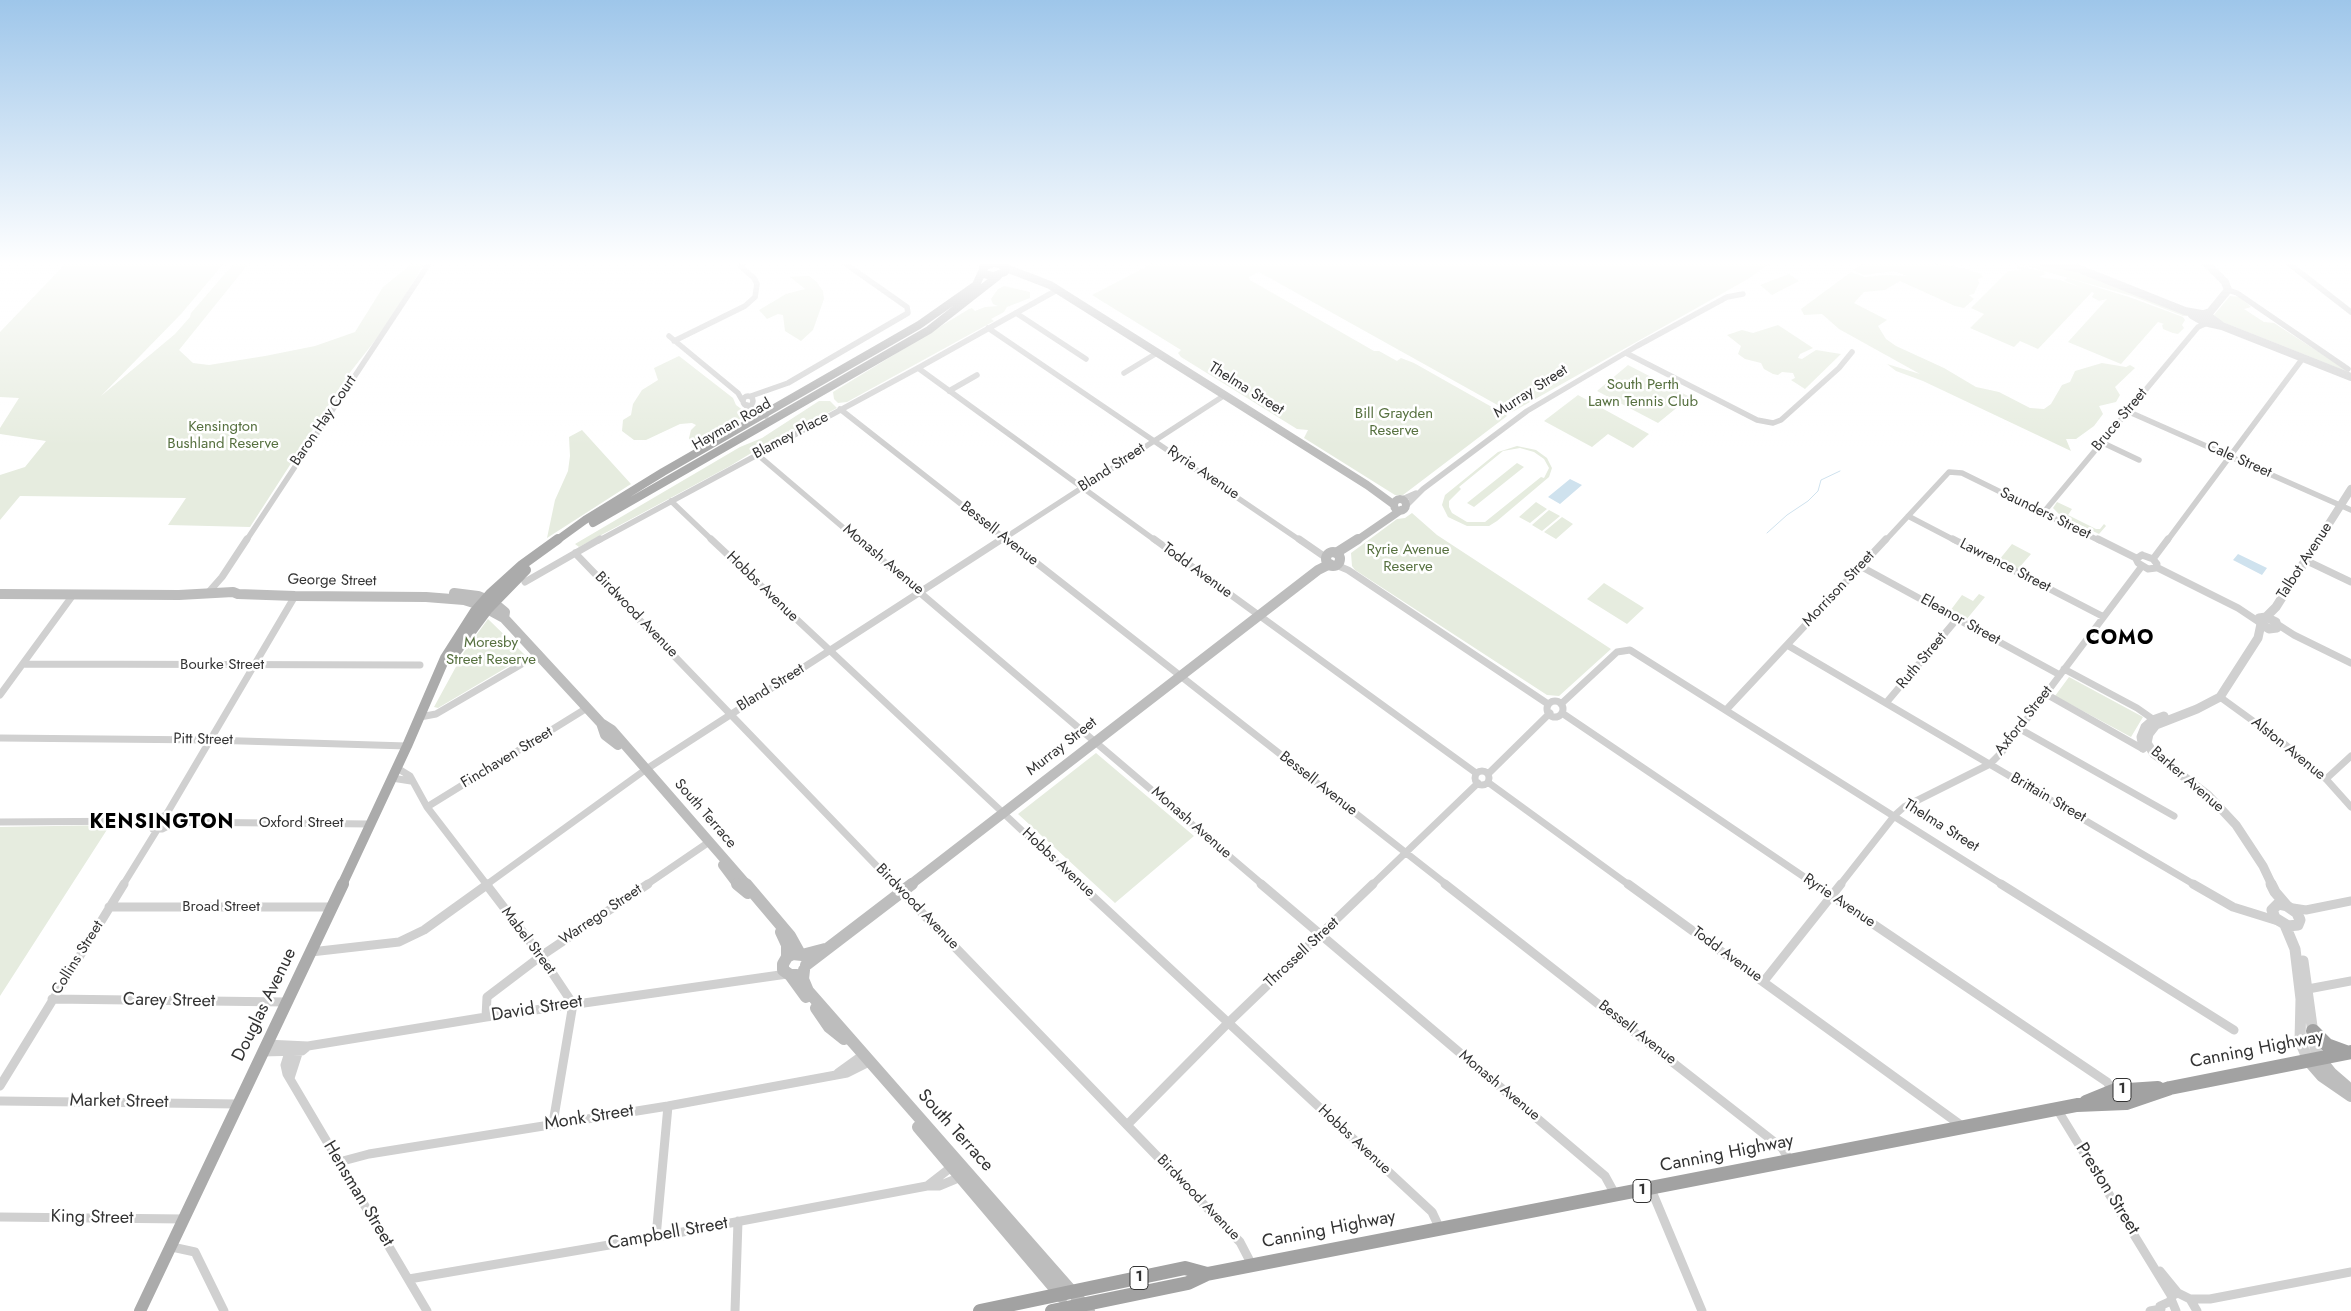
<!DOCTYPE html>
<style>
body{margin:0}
canvas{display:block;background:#fff}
</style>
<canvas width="2351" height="1311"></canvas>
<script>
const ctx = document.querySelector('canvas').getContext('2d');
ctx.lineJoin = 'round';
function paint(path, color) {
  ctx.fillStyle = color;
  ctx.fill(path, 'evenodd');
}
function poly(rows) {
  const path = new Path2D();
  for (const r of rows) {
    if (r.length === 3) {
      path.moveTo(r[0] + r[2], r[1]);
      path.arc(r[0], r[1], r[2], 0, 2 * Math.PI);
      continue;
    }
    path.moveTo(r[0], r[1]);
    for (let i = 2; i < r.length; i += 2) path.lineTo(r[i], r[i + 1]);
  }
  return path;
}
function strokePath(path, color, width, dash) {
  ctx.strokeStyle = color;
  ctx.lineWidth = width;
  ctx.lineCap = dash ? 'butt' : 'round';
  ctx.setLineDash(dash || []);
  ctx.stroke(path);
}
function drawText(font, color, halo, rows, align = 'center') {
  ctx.font = font + ' Jost,sans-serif';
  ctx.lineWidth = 5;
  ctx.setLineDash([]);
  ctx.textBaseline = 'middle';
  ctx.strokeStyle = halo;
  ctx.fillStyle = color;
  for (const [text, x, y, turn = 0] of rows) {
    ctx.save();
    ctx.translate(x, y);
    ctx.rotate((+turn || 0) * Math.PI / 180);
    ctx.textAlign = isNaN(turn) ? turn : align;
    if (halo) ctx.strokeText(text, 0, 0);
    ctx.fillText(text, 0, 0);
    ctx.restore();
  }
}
paint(poly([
 [67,262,225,262,181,314,101,396,175,334,190,317,191,313,235,262,250,262,179,350,193,363,209,365,265,356,315,346,355,332,383,287,414,262,425,262,391,320,348,375,250,527,168,525,186,498,20,496,0,520,0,475,25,467,46,441,0,434,0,428,19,398,0,397,0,332],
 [1155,262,1772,262,1748,279,1514,411,1510,412,1259,272,1249,277,1250,280,1374,351,1379,351,1397,361,1401,358,1414,363,1506,415,1507,416,1403,495,1395,495,1304,438,1308,430,1297,429,1181,357,1178,353,1181,350,1092,295],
 [1866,262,1922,262,1970,269,1969,271,1980,273,1983,277,1978,279,1979,283,1974,294,1969,295,1974,299,1964,308,1955,306,1900,281,1885,290,1864,292,1854,303,1887,320,1878,326,1886,339,1896,346,1944,368,1976,387,1999,392,2030,408,2044,409,2051,404,2062,385,2070,382,2075,371,2102,363,2126,367,2130,365,2135,368,2115,387,2120,395,2116,402,2099,406,2103,414,2094,426,2076,439,2066,439,2071,451,1923,381,1896,371,1887,364,1920,374,1839,329,1822,314,1804,315,1801,309,1851,272,1865,277,1885,275,1907,276,1894,271,1863,275,1853,270],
 [2012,262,2037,262,2064,267,2190,316,2183,316,2132,296],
 [2016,265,2044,272,2045,274,2039,277,2060,280,2082,288,2064,280,2068,278,2132,298,2183,317,2185,320,2182,325,2184,328,2178,334,2173,333,2163,329,2162,325,2164,324,2158,322,2121,364,2068,342,2107,299,2099,301,2092,297,2094,293,2092,292,2038,349,2020,341,2014,347,1970,328,1984,314,1971,308,2008,271,2023,270,2017,269],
 [1789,274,1799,281,1772,295,1760,285],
 [809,276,816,281,823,291,824,299,813,330,801,341,785,331,783,315,778,314,767,319,759,310,786,294,805,289,790,277],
 [1004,286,1030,292,1030,298,1007,307,1004,312,991,319,994,321,847,402,838,403,834,399,833,392,969,309,972,308,975,311,985,307,998,306,993,304,991,299,998,289],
 [2230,296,2239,297,2248,304,2251,307,2244,309,2264,322,2274,323,2351,373,2220,321,2214,315],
 [1778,325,1813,348,1800,354,1798,358,1802,359,1816,350,1841,354,1805,389,1791,380,1795,378,1793,373,1782,372,1778,375,1773,374,1764,369,1761,363,1745,359,1738,354,1741,346,1727,335,1742,330,1753,333],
 [679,356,733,398,736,405,748,414,692,448,689,438,691,430,696,425,692,423,680,424,646,440,634,440,622,431,623,420,631,415,633,404,642,390,658,380,654,368],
 [1628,365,1690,397,1658,423,1597,391],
 [1578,395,1649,434,1633,448,1608,434,1592,447,1544,421],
 [819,401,830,401,837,408,775,441,766,444,730,466,579,547,575,544,740,447,762,438],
 [582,430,631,484,547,538,555,500,568,471,570,456,569,437],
 [1517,446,1536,450,1547,458,1552,468,1549,477,1497,521,1489,526,1467,526,1448,517,1442,505,1445,495,1498,452],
 [1520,448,1534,452,1544,459,1549,468,1544,478,1541,477,1485,522,1467,522,1452,513,1449,507,1449,501,1461,489,1459,487,1503,451],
 [1517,463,1524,467,1474,507,1467,503],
 [1536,502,1547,509,1530,523,1519,517],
 [2057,502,2072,509,2068,515,2096,529,2100,529,2104,524,2106,526,2099,534,2060,515,2053,508],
 [1549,510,1560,516,1542,531,1532,525],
 [1412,513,1437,535,1611,649,1559,696,1547,695,1355,570,1352,566,1351,553,1397,519,1405,518],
 [1562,517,1573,524,1556,539,1544,532],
 [2012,544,2031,554,2018,569,1999,560],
 [1604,583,1644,608,1627,624,1587,599],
 [1979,594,1985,597,1966,620,1950,611,1962,595,1973,601],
 [488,619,526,656,438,708,434,707,464,652],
 [2069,677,2143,717,2131,737,2055,696],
 [1096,753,1194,836,1115,903,1018,814],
 [110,825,0,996,0,827]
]), '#e6ecdf');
paint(poly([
 [1570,479,1582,485,1560,504,1548,497],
 [2238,554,2267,568,2262,575,2233,560]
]), '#cfe2ee');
strokePath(poly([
 [1767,533,1787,515,1808,501,1818,491,1821,480,1840,471]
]), '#cfe2ee', 1);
strokePath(poly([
 [2287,262,2351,312],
 [2228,290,2237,293,2348,369],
 [1016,313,1086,359],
 [988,328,1301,541],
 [669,336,738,393,742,400],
 [674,341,745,306,755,297,757,284,754,278,741,267,744,262],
 [1626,353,1757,420,1773,423,1781,420,1839,368,1852,352],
 [918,368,1156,541],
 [1124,373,1157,353],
 [949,391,977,375],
 [748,401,5],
 [751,396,788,383,908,313,907,307,843,262],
 [747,405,766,416],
 [840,409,1008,541],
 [2127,411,2351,510],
 [2101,442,2139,460],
 [758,455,859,541],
 [1400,500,1416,493],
 [671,501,713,541],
 [1407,505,1423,489,1527,411,1637,346,1727,297,1743,294],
 [2043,513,2198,327,2207,323],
 [1908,516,1956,541],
 [246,541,428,265],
 [598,541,918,368,1057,290],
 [1000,541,1225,395],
 [1885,541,1949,472,1962,473,2100,541],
 [2167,541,2303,358]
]), '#d0d0d0', 5.5);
strokePath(poly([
 [711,539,1080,885],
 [857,539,1263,885],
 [1006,539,1447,885],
 [1154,539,1476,773],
 [1299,539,1325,557],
 [1953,539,2102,616],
 [2098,539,2136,558],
 [575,553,895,885],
 [2142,555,2153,559,2157,564,2156,568,2148,569,2138,563,2136,559,2142,555],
 [2153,559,2168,539],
 [2305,560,2351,582],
 [1336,565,1348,570,1548,704],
 [1860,566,2060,675],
 [2156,567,2238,608,2259,622],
 [525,582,600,539],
 [207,594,222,577,247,539],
 [2277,624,2294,635,2351,663],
 [1787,645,2195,885],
 [23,664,420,665],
 [2064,669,2137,708,2157,722],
 [2046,694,2143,749],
 [0,695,73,595],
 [2220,697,2282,742,2326,779,2351,807],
 [1555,709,8],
 [1886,703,1957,619],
 [1561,704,1617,652,1630,650,2003,885],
 [1726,710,1886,539],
 [1562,713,1816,885],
 [420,717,436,714,539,654],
 [2020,729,2174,816],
 [0,738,209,740,407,746],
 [397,768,410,776,427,807,487,885],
 [1482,778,7],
 [1488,774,1550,713],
 [392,778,411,781],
 [2326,779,2351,756],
 [1489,783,1629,885],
 [427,807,587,708],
 [166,815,295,596],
 [166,815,172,818,168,826,162,829,153,829,154,821,166,815],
 [0,822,154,821],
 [171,822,370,824],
 [123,885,157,830],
 [486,885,645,770,1002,539],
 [646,885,709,842],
 [1372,885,1478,783],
 [1840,885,1895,815,1904,807,1990,764,2002,752,2142,566]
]), '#d0d0d0', 7);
strokePath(poly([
 [486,884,541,956,573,1004,553,1123],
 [894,884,1240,1242,1252,1265],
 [1079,884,1432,1212,1440,1229],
 [1261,884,1605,1176,1616,1196],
 [1445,884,1782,1148,1791,1162],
 [1628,884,1962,1126],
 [1814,884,2107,1082,2113,1091],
 [2001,884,2234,1030],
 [2193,884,2233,907,2278,921],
 [109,907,332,907],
 [2293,908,2306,910,2351,901],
 [311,952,399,942,424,930,488,884],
 [1764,981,1841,884],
 [2308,989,2351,981],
 [52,999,286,1002],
 [486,1017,487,997,541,956,648,884],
 [266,1044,308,1046,486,1017,787,974],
 [291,1046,285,1065,287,1074,427,1311],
 [262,1052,302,1051,308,1046],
 [838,1073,863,1055],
 [290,1078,300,1047],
 [0,1086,124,884],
 [0,1101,238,1104],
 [2057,1109,2172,1297],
 [1127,1125,1228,1023,1373,884],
 [339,1162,369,1154,668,1106,847,1073,869,1062],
 [927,1186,954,1165],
 [1651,1189,1702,1311],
 [0,1217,184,1219],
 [656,1237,668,1106],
 [172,1247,195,1252,224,1311],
 [2160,1271,2178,1293],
 [409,1279,656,1237,927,1186,939,1186,963,1176],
 [2190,1299,2210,1299,2351,1272],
 [735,1311,738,1221],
 [2150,1311,2161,1309,2160,1306,2171,1301],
 [2176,1311,2171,1299,2173,1295,2178,1293,2190,1299,2197,1311]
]), '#d0d0d0', 9);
strokePath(poly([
 [2042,262,2077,268,2185,311,2207,315,2222,326],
 [2204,314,2210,312,2228,290,2225,282,2205,262],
 [2192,315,2204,322,2222,326,2351,377],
 [2318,541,2351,489]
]), '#d0d0d0', 8);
strokePath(poly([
 [2266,617,2276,607,2319,539],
 [2266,617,2276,622,2277,628,2269,629,2261,624,2259,618,2266,617],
 [2261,624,2258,638,2220,697,2197,709,2156,725,2149,734,2147,743,2154,754,2208,795,2236,825,2263,866,2272,885],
 [2143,748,2141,737,2145,727,2153,720,2164,716]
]), '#d0d0d0', 9);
strokePath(poly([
 [2271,884,2275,892,2287,906],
 [2278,904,2287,906,2297,913,2300,920,2298,925,2288,926,2275,918,2272,910,2278,904],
 [2285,925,2295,949,2301,999,2300,1041,2308,1060],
 [2303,961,2315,1048,2319,1058]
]), '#d0d0d0', 11);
strokePath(poly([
 [1006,268,1050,285,1367,485,1393,504],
 [1400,505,6],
 [1356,541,1401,510]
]), '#bdbdbd', 8);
strokePath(poly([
 [1333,559,7],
 [1336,553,1358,539],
 [454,593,478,596,493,602,505,612,504,618],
 [0,594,179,595,233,592,238,594,295,596,426,597,464,600,480,605,504,618,601,723,612,730,747,885],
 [601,723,605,735,618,745],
 [723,865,738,885],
 [910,885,1318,570,1330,564]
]), '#bdbdbd', 10);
strokePath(poly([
 [737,884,748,893],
 [746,884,790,936,800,954],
 [781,932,787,945,787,957],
 [806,965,912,884],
 [804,970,803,979,808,991,1089,1311],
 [790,975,806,997],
 [797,975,790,975,783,970,783,964,787,957,793,954,802,955,825,949],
 [816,1008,829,1027,844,1039],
 [2319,1058,2331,1073,2346,1086],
 [2308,1060,2322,1076,2351,1096],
 [918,1127,1062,1297]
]), '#bdbdbd', 12);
strokePath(poly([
 [994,263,1005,266,1005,272,993,276,984,274,983,267,994,263],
 [593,523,929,330,998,276],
 [556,541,585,520,663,472,919,325,976,285,982,272]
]), '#ababab', 8);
strokePath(poly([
 [456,652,488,609,526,570],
 [342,885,407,746,445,658,475,611,490,594,522,565,558,539]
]), '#ababab', 10);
strokePath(poly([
 [140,1311,343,884]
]), '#ababab', 12);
strokePath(poly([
 [2313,1031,2327,1045,2346,1052],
 [2086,1102,2113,1091,2158,1088],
 [980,1311,1185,1268,1207,1274],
 [1052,1311,1188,1283,1207,1274,2077,1105,2126,1103,2170,1088,2351,1052]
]), '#a2a2a2', 14);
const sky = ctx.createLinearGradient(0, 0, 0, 446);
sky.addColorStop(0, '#9ec6ea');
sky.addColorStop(0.59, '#fff');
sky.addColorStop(1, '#ffffff00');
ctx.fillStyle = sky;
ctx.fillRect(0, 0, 2351, 446);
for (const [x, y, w] of [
 [2122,1090,18],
 [1642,1191,18],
 [1139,1278,18]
]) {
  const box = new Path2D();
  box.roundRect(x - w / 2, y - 11.5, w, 23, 4);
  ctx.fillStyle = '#fff';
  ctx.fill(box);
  strokePath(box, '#333', 1);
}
drawText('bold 14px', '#333', null, [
 ["1",2122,1090],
 ["1",1642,1191],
 ["1",1139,1278]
]);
drawText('15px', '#56703f', '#fff', [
 ["South Perth",1643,385],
 ["Lawn Tennis Club",1643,402],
 ["Bill Grayden",1394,414],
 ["Reserve",1394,431],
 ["Kensington",223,427],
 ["Bushland Reserve",223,444],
 ["Ryrie Avenue",1408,550],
 ["Reserve",1408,567],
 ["Moresby",491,643],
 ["Street Reserve",491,660]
]);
drawText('15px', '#333', '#fff', [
 ["Thelma Street",1246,389,32],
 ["Murray Street",1531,392,-33],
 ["Bruce Street",2120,420,-50],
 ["Baron Hay Court",324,421,-56],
 ["Hayman Road",732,425,-30],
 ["Blamey Place",791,436,-28],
 ["Cale Street",2239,460,24],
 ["Bland Street",1112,468,-33],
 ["Ryrie Avenue",1203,473,34],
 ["Saunders Street",2045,514,26],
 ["Bessell Avenue",999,534,38],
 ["Monash Avenue",883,560,40],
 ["Talbot Avenue",2305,561,-57],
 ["Lawrence Street",2005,566,27],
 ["Todd Avenue",1197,571,36],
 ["George Street",332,581,1],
 ["Hobbs Avenue",762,587,44],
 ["Morrison Street",1839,589,-47],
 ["Birdwood Avenue",636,615,46],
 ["Eleanor Street",1960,620,29],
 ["Ruth Street",1922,661,-50],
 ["Bourke Street",222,665],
 ["Bland Street",771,688,-32],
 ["Axford Street",2024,721,-52],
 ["Pitt Street",203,740,1],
 ["Murray Street",1062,747,-38],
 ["Alston Avenue",2288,749,39],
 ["Finchaven Street",507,758,-31],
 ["Barker Avenue",2187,780,41],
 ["Bessell Avenue",1318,784,38],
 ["Brittain Street",2048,798,30],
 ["South Terrace",705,814,49],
 ["Oxford Street",301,823],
 ["Monash Avenue",1191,823,41],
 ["Thelma Street",1941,826,32],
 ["Hobbs Avenue",1058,863,43],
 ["Ryrie Avenue",1839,901,34],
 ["Broad Street",221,907],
 ["Birdwood Avenue",917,907,46],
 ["Warrego Street",601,915,-34],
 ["Mabel Street",528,941,53],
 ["Throssell Street",1302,953,-43],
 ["Todd Avenue",1727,955,36],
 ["Collins Street",78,958,-58],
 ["Bessell Avenue",1637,1033,38],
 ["Monash Avenue",1499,1086,40],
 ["Hobbs Avenue",1354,1140,43],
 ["Birdwood Avenue",1198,1198,46]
]);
drawText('18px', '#333', '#fff', [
 ["Carey Street",169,1001,1],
 ["Douglas Avenue",265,1005,-64],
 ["David Street",537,1009,-9],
 ["Canning Highway",2257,1050,-11],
 ["Market Street",119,1102,1],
 ["Monk Street",589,1118,-9],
 ["South Terrace",955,1131,48],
 ["Canning Highway",1727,1154,-11],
 ["Preston Street",2107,1189,58],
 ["Hensman Street",358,1194,59],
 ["King Street",92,1218,1],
 ["Canning Highway",1329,1230,-11],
 ["Campbell Street",668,1234,-10]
]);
ctx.letterSpacing = '1px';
drawText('bold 20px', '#000', '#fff', [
 ["COMO",2120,639],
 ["KENSINGTON",162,823]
]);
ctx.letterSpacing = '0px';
</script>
